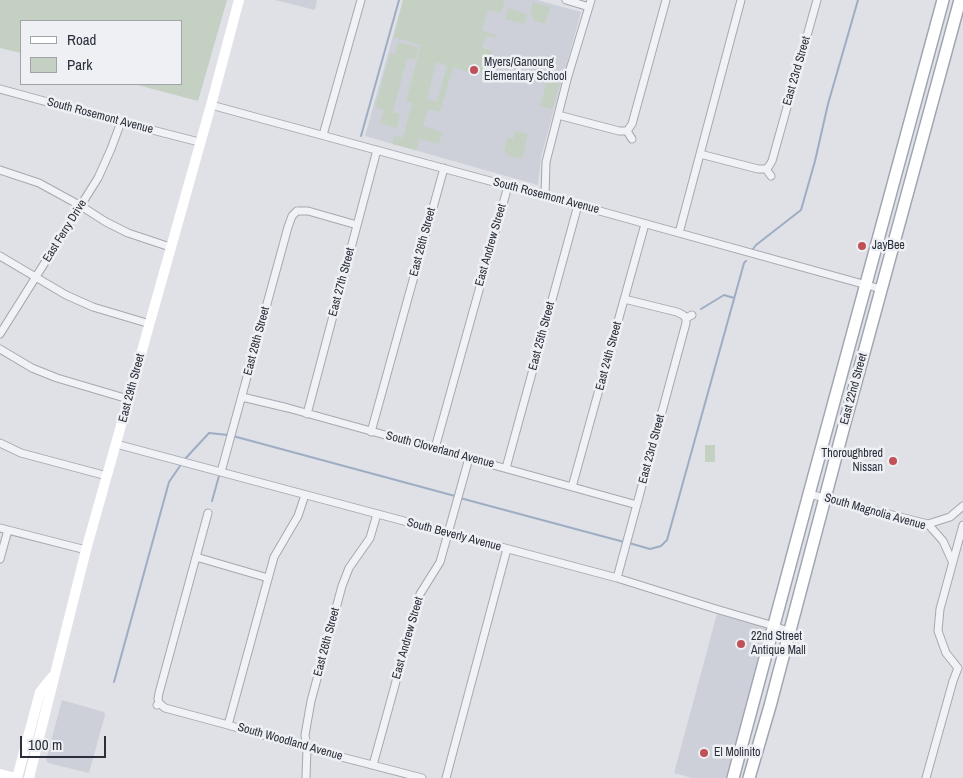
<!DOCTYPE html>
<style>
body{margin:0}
#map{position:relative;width:963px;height:778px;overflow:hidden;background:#dfe1e7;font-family:"Archivo Narrow",sans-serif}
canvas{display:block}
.legend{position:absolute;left:20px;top:20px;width:162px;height:65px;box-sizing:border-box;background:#eef0f4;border:1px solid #a0a3aa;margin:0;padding:6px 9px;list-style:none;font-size:15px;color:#2a2f3c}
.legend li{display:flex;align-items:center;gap:10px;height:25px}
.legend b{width:25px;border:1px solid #a0a3aa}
.scale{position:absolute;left:20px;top:736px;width:86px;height:22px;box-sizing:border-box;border:2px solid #2a2f3c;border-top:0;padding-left:6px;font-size:15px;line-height:18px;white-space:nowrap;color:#2a2f3c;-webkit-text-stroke:4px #eef0f4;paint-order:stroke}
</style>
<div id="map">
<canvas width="963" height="778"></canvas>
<ul class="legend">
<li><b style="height:6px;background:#fff"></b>Road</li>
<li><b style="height:14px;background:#c4d0c1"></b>Park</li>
</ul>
<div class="scale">100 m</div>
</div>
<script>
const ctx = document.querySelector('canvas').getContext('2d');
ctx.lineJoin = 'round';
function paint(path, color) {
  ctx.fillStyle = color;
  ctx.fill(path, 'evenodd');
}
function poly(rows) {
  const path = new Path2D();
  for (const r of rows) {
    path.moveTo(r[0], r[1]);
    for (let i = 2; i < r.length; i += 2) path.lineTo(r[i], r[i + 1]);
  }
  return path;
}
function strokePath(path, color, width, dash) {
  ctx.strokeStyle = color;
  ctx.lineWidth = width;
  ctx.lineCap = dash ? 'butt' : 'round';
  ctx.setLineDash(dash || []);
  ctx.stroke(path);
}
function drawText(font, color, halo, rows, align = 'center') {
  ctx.font = font + ' "Archivo Narrow",sans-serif';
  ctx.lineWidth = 5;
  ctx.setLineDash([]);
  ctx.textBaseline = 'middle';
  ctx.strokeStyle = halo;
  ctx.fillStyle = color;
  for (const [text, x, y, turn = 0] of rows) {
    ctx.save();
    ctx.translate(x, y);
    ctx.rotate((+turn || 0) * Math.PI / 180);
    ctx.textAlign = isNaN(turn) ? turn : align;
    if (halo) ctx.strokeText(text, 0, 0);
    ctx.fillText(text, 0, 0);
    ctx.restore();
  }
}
paint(poly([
 [275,0,317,0,315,10],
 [403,0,537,0,581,12,541,157,538,185,365,136],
 [717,614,764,626,765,631,726,778,692,778,674,773],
 [62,700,104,712,105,715,89,773,48,763,46,760]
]), '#cdd0d8');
paint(poly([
 [0,0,227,0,198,101,134,84,181,84,181,21,21,21,21,53,0,48],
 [403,0,505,0,501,13,488,10,482,30,496,35,495,38,486,36,482,48,492,51,487,71,482,70,481,73,475,71,474,74,453,67,440,112,428,109,423,126,442,132,439,144,420,139,416,150,392,144,394,136,403,138,412,103,406,101,421,45,394,37],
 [436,62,447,66,437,102,427,99],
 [533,2,550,7,545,24,535,21,530,14],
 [508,8,527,14,524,24,505,19],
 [398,42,419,48,415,60,407,58,393,112,400,114,397,128,380,123,384,110,375,107,390,54,395,54],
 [547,81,560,84,552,109,540,106],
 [515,131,528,134,522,159,506,155,507,153,504,152,507,138,513,139],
 [705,445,715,445,715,462,705,462]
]), '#c4d0c1');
strokePath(poly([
 [361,136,399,0],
 [753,249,756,245,801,210,815,161,828,104,858,0],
 [701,309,724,295,734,298],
 [233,436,455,496],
 [185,459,209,433,228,435],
 [460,498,624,542],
 [212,501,219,476],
 [629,543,650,549,661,546,667,540,744,263,746,261],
 [114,682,169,482,182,463]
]), '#9eadc3', 2);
const street = poly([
 [566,0,589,7],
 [0,89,121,122,199,142],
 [211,105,578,205,881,289],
 [558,115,619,131,627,131],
 [627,131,632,124,666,0],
 [627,131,632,139],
 [323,135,361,0],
 [700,154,758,169,766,169],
 [766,169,769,166,772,161,817,0],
 [766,169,771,176],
 [0,170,39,183,81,206,106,222,128,233,170,247],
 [545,196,546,162,568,76,591,0],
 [297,211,308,211,357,225],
 [679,233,741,0],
 [0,256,66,295,93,307,150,324],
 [686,318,692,315],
 [0,334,98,178,111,149,121,122],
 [0,349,32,368,57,378,128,399],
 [242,397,288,408,637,505],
 [307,414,377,150],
 [371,432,444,168],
 [0,443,21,453,107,476],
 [116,444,617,578,716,609,774,626,790,632],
 [435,448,508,186],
 [506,468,578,205],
 [221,472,288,227,292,216,297,211],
 [572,487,645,224],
 [809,494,928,524,943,541,952,561],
 [928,524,950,517,963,506],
 [0,528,86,550],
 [196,557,268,578],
 [0,559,8,530],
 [617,578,686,323,686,318,683,315,677,312,624,299],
 [958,668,946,653,938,631,940,609,963,525],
 [159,703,165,708,228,725,307,748,422,778],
 [157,705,159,703,158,699,159,693,208,513],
 [228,725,274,557,298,516,305,495],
 [373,765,420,594,440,562,469,458],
 [306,778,307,748,305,735,311,701,342,586,349,568,370,538,377,514],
 [446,778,507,549],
 [926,778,953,681,958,668]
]);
const primary = poly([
 [733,778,809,494,943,0],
 [749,778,770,706,844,426,960,0]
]);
strokePath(street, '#a5a8b0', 9);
strokePath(primary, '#a0a5b1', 14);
strokePath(street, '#f1f2f5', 7);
strokePath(poly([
 [0,774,15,778],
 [17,778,40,692,52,677],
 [29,778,86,550,211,105,239,0]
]), '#fff', 10);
strokePath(primary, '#fff', 11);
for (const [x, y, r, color] of [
 [474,70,5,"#bf5158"],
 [862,246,5,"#bf5158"],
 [893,461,5,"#bf5158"],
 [741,644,5,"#bf5158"],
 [704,753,5,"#bf5158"]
]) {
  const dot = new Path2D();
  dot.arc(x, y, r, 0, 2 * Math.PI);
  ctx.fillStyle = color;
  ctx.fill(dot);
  strokePath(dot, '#eef0f4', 2);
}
drawText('12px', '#2a2f3c', '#eef0f4', [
 ["Myers/Ganoung",484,63],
 ["Elementary School",484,77],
 ["JayBee",872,246],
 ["Thoroughbred",883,454,"right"],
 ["Nissan",883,468,"right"],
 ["22nd Street",751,637],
 ["Antique Mall",751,651],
 ["El Molinito",714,753]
], 'left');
drawText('12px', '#2a2f3c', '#eef0f4', [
 ["East 23rd Street",797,71,-74],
 ["South Rosemont Avenue",100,116,15],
 ["South Rosemont Avenue",546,196,15],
 ["East Ferry Drive",65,231,-58],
 ["East 26th Street",423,242,-75],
 ["East Andrew Street",491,245,-74],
 ["East 27th Street",342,282,-75],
 ["East 25th Street",542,336,-75],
 ["East 28th Street",257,341,-75],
 ["East 24th Street",609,356,-75],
 ["East 29th Street",132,388,-75],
 ["East 22nd Street",854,389,-75],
 ["East 23rd Street",652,449,-75],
 ["South Cloverland Avenue",440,450,15],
 ["South Magnolia Avenue",875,512,16],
 ["South Beverly Avenue",454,535,15],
 ["East Andrew Street",408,638,-74],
 ["East 26th Street",327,642,-75],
 ["South Woodland Avenue",290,742,16]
]);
</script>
